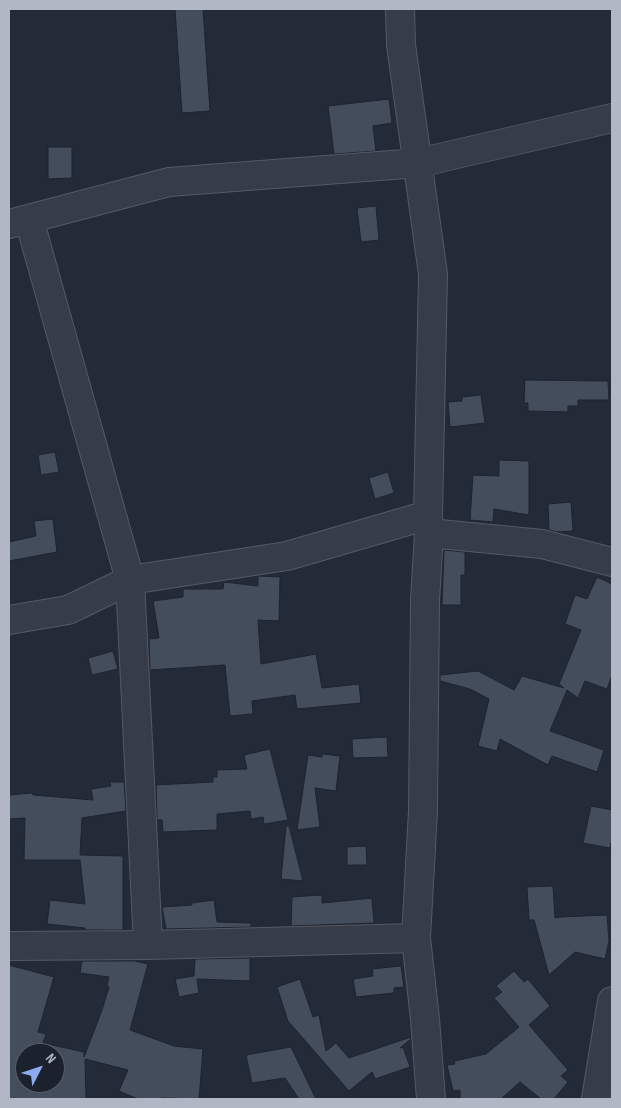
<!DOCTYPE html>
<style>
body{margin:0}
#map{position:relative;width:621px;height:1108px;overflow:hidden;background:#232a38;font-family:"Sofia Sans Condensed",sans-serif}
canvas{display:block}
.frame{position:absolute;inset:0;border:10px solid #b1b7c4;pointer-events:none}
.north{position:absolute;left:15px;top:1043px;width:50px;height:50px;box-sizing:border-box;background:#1c222d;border:1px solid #585e69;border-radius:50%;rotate:49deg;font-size:14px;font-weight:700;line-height:20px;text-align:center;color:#b1b7c4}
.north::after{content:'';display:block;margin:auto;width:18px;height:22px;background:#8cabef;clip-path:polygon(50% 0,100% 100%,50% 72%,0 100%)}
</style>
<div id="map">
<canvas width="621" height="1108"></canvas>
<div class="frame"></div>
<div class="north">N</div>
</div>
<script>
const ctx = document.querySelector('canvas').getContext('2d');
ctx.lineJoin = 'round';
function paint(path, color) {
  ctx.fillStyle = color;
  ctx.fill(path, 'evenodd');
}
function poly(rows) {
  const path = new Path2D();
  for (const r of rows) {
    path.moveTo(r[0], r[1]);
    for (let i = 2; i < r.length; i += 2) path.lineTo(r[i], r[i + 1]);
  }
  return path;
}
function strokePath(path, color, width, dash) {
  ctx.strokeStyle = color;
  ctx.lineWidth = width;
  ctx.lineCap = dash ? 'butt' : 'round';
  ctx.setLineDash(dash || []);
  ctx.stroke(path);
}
const building = poly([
 [175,9,203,9,210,111,182,113,175,9],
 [389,99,392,123,373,126,376,151,334,154,328,106,389,99],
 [48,147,72,147,72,178,48,179,48,147],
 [376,206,379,240,361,242,357,208,376,206],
 [525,380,608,381,609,400,578,400,578,406,568,406,568,412,528,411,528,403,524,403,525,380],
 [481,395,485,423,450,427,448,402,462,401,462,397,481,395],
 [55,452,59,472,41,475,38,455,55,452],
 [499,460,529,461,529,515,494,509,493,522,470,520,473,475,499,476,499,460],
 [388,472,394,493,375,499,369,478,388,472],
 [571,502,573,531,557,532,549,530,548,504,571,502],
 [53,519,57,552,9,561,9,542,36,536,34,521,53,519],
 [444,550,465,552,465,575,461,575,461,605,442,605,444,550],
 [258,576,280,577,279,621,258,620,261,664,316,654,322,688,359,684,361,703,297,709,295,695,252,701,253,714,230,716,225,665,150,670,149,639,159,638,153,601,183,597,183,589,223,589,224,582,258,586,258,576],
 [597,577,612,584,612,675,607,689,585,681,578,698,567,690,550,731,604,750,597,772,552,756,548,765,500,739,497,751,478,746,489,699,470,689,440,681,440,675,478,671,514,690,522,676,564,688,559,684,581,630,565,624,575,595,587,599,597,577],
 [113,651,118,669,92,675,88,658,113,651],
 [387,737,388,757,353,758,352,739,387,737],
 [270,749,288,820,264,824,263,817,251,819,250,811,217,814,217,830,163,832,162,820,157,820,156,785,213,782,213,777,217,777,217,770,247,769,244,755,270,749],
 [322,754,340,756,336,791,315,788,320,827,297,830,308,755,322,757,322,754],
 [110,782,124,782,126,811,82,818,80,855,123,856,123,930,85,930,85,928,47,924,50,900,85,904,80,860,24,860,25,818,9,819,9,795,32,793,33,795,93,800,91,789,111,786,110,782],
 [591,806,612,810,612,838,610,848,583,843,591,806],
 [286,826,289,826,303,881,281,879,286,826],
 [366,846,367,865,347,865,347,847,366,846],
 [553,886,555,918,561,917,607,915,609,941,605,959,575,952,549,975,534,920,529,920,527,887,553,886],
 [322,895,322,903,372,898,374,923,291,926,292,897,322,895],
 [214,900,217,922,251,923,251,927,166,929,162,907,192,905,192,903,214,900],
 [250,958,250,981,197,979,199,993,179,997,175,979,194,976,195,959,250,958],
 [82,961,135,961,148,964,130,1030,174,1046,203,1049,199,1099,161,1098,161,1099,138,1099,119,1091,128,1070,85,1059,86,1099,9,1099,9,965,54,977,38,1032,46,1034,43,1043,84,1052,84,1057,102,1010,109,987,107,986,109,977,80,973,82,961],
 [25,1053,55,1053,55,1083,25,1083,25,1053],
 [401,966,404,987,394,988,394,993,356,997,353,979,373,976,372,969,401,966],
 [514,971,524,982,528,979,550,1006,529,1025,568,1070,561,1076,568,1082,554,1099,541,1099,520,1082,501,1099,460,1099,460,1090,453,1091,447,1065,455,1064,454,1061,486,1054,519,1027,494,998,502,992,496,986,514,971],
 [300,979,313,1017,319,1015,326,1051,336,1043,349,1058,411,1037,411,1039,400,1048,403,1047,410,1067,375,1079,372,1072,349,1091,288,1021,277,987,300,979],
 [291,1047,316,1099,299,1099,285,1078,252,1083,246,1055,291,1047]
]);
paint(building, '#444d5c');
strokePath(building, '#1e242f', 1);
const street = poly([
 [400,9,401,45,433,274,428,515,429,533,425,600,423,811,416,938,425,1019,431,1099],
 [29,219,130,580,148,945],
 [9,224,169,182,418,163,612,118],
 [429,533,542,544,612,562],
 [9,620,68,610,130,580,287,556,428,515],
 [9,946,148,945,416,938],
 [596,1099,612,1001]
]);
strokePath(street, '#545a66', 30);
strokePath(street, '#373d48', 28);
</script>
